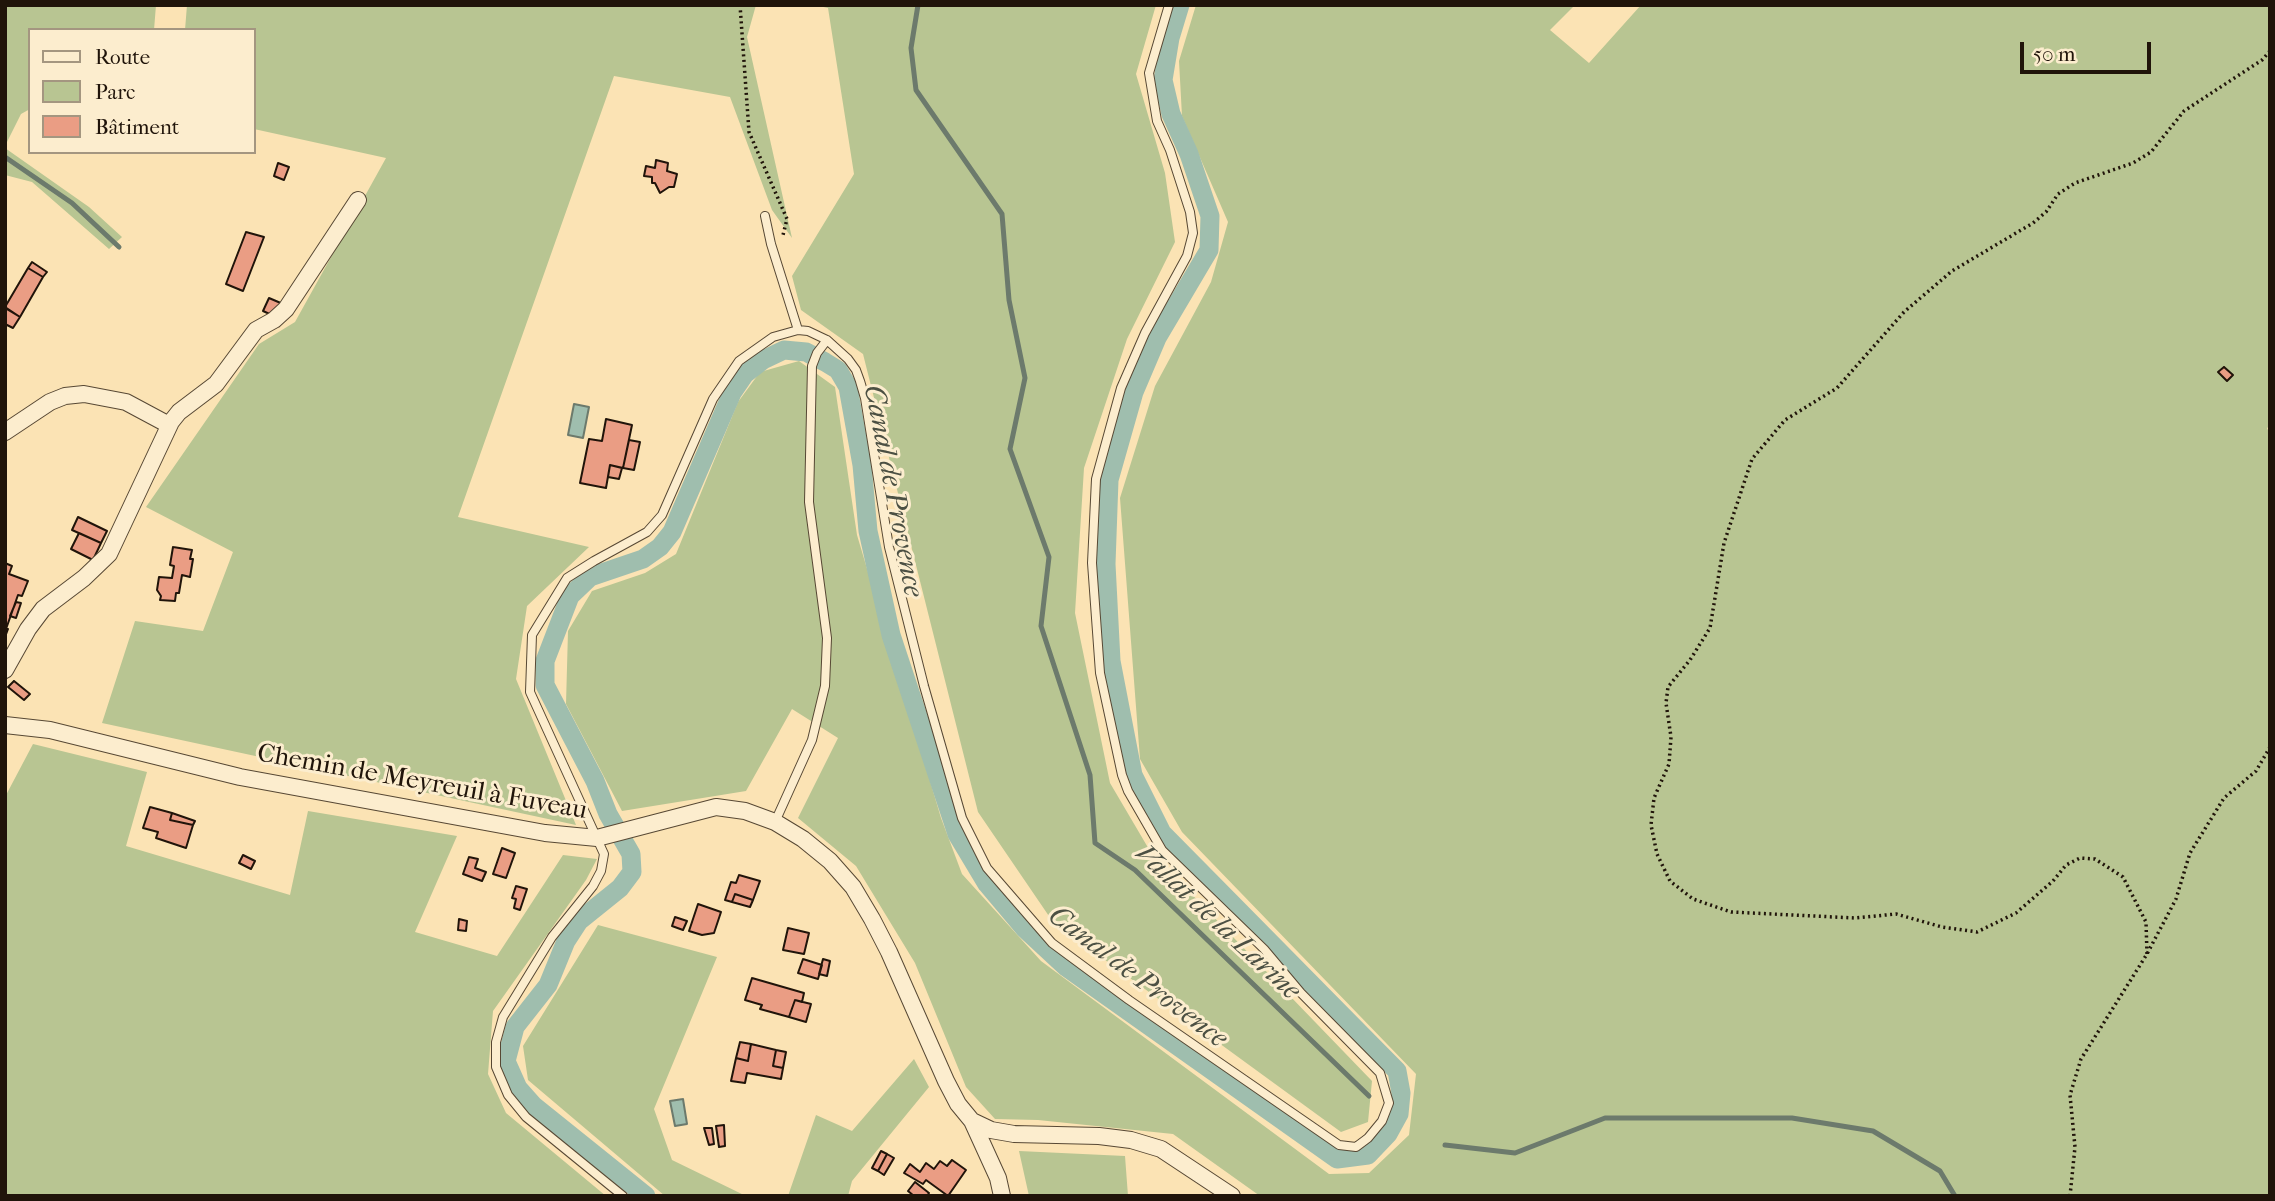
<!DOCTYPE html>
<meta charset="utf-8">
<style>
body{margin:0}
#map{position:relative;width:2275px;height:1201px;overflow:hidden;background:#fbe3b4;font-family:"IM FELL French Canon",serif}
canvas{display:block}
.frame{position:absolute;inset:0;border:7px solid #20140a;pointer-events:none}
.legend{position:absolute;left:28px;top:28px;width:228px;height:126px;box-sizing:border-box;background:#fcedce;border:2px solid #a49680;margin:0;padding:9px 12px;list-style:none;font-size:21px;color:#20140a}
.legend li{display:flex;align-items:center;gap:14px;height:35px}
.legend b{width:35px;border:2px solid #a49680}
.scale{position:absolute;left:2020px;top:42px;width:131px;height:32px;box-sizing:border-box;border:4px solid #20140a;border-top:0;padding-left:9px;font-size:21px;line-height:24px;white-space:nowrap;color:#20140a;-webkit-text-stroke:5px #fcedce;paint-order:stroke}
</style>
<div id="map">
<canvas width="2275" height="1201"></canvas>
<div class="frame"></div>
<ul class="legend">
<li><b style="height:9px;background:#fcedce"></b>Route</li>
<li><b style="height:19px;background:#b8c592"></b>Parc</li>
<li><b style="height:19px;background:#ea9d84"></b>Bâtiment</li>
</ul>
<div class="scale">50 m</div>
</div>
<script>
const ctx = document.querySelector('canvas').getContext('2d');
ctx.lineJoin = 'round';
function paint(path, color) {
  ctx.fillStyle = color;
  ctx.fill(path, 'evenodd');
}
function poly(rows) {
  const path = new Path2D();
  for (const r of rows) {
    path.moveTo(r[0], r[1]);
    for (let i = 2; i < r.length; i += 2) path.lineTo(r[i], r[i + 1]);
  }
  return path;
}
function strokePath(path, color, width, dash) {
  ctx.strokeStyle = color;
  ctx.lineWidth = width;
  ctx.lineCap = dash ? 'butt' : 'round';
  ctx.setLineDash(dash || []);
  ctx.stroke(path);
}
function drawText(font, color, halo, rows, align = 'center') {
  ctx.font = font + ' "IM FELL French Canon",serif';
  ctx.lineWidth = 6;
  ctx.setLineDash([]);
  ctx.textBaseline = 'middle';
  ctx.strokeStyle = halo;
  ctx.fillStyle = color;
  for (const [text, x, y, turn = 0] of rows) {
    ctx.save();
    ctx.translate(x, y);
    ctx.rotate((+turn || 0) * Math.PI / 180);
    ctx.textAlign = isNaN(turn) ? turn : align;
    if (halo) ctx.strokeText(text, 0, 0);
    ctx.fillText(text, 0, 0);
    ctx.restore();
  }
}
paint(poly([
 [5,5,156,5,154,30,30,30,30,109,21,114,5,146],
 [187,5,756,5,747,37,792,238,772,210,730,97,614,76,458,517,589,547,527,606,516,679,576,825,102,723,135,621,203,631,233,552,146,507,259,344,295,322,386,158,254,129,254,30,185,30],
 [814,5,1156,5,1136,74,1165,173,1175,242,1127,339,1084,468,1075,613,1110,783,1150,851,1372,1081,1368,1122,1341,1132,1053,922,978,812,863,354,801,310,792,276,854,174,828,8],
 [1196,5,1575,5,1550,30,1589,63,1641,5,2270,5,2270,426,2267,428,2270,435,2270,1196,1260,1196,1173,1134,1038,1120,995,1119,966,1087,915,963,856,866,798,818,838,738,792,709,746,791,622,811,566,704,568,631,592,591,645,573,676,554,738,402,760,372,799,361,835,387,857,535,941,818,962,874,1041,961,1329,1174,1369,1173,1409,1135,1416,1074,1182,832,1140,759,1120,498,1155,386,1211,282,1228,222,1182,116,1179,61],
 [5,148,89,207,122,237,109,249,32,182,5,175],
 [33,744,147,772,126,846,290,895,308,811,457,836,415,932,497,956,563,855,597,859,586,880,493,1011,488,1074,506,1113,606,1196,5,1196,5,797],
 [598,925,717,957,654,1109,672,1160,746,1196,665,1196,528,1080,523,1046],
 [914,1059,929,1087,852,1181,848,1196,788,1196,816,1115,852,1131],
 [1019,1151,1125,1156,1128,1196,1029,1196]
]), '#b8c592');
const water = poly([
 [574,404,589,407,583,438,568,435,574,404],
 [683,1099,687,1124,675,1126,670,1101,683,1099]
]);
paint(water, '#9fbeae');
strokePath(water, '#6c7a6c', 2);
strokePath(poly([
 [918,5,911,48,916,90,1002,214,1009,300,1025,378,1010,449,1049,557,1041,626,1090,775,1095,843,1135,870,1369,1096],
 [5,157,72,203,119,247],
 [1445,1145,1515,1153,1605,1118,1792,1118,1873,1131,1940,1171,1955,1196]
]), '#6c7a6c', 5);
strokePath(poly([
 [646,1196,534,1106,518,1088,506,1061,515,1027,548,985,566,941,579,921,620,888,632,872,631,854,608,814,595,781,545,685,545,661,570,596,590,577,643,559,660,547,672,532,732,393,745,374,763,360,784,350,806,352,825,362,838,370,848,387,862,465,868,531,891,635,957,834,987,884,1024,928,1066,967,1337,1159,1368,1155,1388,1134,1399,1114,1401,1093,1397,1071,1162,833,1133,775,1111,661,1106,564,1109,480,1134,392,1157,338,1209,250,1210,216,1189,154,1171,114,1163,80,1170,38,1180,5]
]), '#9fbeae', 19);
const building = poly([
 [656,160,668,163,667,171,677,174,674,187,669,187,660,193,655,183,652,183,652,177,644,176,646,166,655,168,656,160],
 [278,163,289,167,284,180,274,176,278,163],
 [246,232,264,237,243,291,226,284,246,232],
 [32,262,47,272,43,277,28,268,32,262],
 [28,268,43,277,20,317,5,307,28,268],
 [269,298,283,304,274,316,263,311,269,298],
 [5,308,20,317,13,328,5,324,5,308],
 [2224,367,2233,375,2227,381,2218,372,2224,367],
 [606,419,632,425,623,468,610,465,606,488,580,483,589,439,602,441,606,419],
 [629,440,640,442,634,470,623,468,629,440],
 [610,465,622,468,619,479,608,477,610,465],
 [78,517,107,531,101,543,72,530,78,517],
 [79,533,101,543,93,560,71,549,79,533],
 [173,547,192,550,190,559,193,559,190,577,182,575,179,593,176,593,175,601,160,600,161,596,157,590,159,577,172,578,174,566,170,565,173,547],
 [5,563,12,566,9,574,28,581,22,596,18,595,6,629,8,629,5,637,5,563],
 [16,602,21,603,16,618,10,616,16,602],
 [14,681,30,694,24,700,8,687,14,681],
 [150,807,172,813,170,820,193,825,186,848,156,838,158,832,143,828,150,807],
 [172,813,195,821,193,825,170,820,172,813],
 [502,848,515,853,506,878,493,874,502,848],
 [243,855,255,861,251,869,239,863,243,855],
 [469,857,478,859,475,868,486,872,482,881,463,874,469,857],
 [739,875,760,881,753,900,735,894,732,902,725,900,731,882,736,883,739,875],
 [516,886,527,889,520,910,514,908,516,899,512,898,516,886],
 [735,894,753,900,750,907,732,902,735,894],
 [698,904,721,912,714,933,702,935,689,931,698,904],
 [675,917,687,921,683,930,672,926,675,917],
 [459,919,467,921,466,931,458,930,459,919],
 [788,928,809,933,804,954,783,950,788,928],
 [803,959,822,965,818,979,798,973,803,959],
 [823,959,830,961,827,976,819,974,823,959],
 [752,978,804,993,802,1002,795,1000,789,1017,760,1009,762,1005,745,1000,752,978],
 [795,1000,811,1004,806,1022,789,1017,795,1000],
 [740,1042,751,1044,748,1061,736,1058,740,1042],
 [751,1044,776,1050,773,1066,783,1068,781,1079,747,1073,745,1083,731,1081,736,1058,748,1061,751,1044],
 [776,1050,786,1052,783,1068,773,1066,776,1050],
 [724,1125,725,1146,719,1147,716,1126,724,1125],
 [704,1128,712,1128,714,1144,709,1145,704,1128],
 [881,1151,887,1154,878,1171,872,1168,881,1151],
 [887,1154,894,1158,884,1175,878,1171,887,1154],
 [952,1160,966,1170,948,1196,926,1180,923,1184,904,1173,910,1164,920,1172,926,1163,934,1169,940,1161,947,1166,952,1160],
 [915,1182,929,1193,927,1196,914,1196,908,1191,915,1182]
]);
paint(building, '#ea9d84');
strokePath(building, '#20140a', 2);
const service = poly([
 [765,216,771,244,798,330],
 [775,822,812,740,825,686,827,638,809,502,812,366,817,353,827,340],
 [623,1196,526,1117,508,1095,496,1067,496,1042,503,1017,552,937,593,886,601,871,604,854,530,692,532,635,567,578,594,561,647,532,662,515,713,399,739,361,773,337,798,330,808,331,827,340,848,359,856,370,860,381,865,398,889,547,924,686,962,818,987,868,1052,943,1129,1000,1339,1145,1356,1147,1368,1138,1382,1121,1389,1103,1380,1073,1301,993,1264,949,1162,850,1128,791,1122,775,1100,673,1092,563,1096,479,1121,388,1145,333,1187,256,1193,233,1190,212,1170,150,1157,121,1149,73,1169,5]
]);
const minor = poly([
 [5,432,50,402,65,396,84,394,126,402,169,425],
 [5,670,28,629,43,609,84,578,109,554,171,422,179,412,216,384,256,330,274,320,286,309,358,200],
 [5,725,50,730,240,777,545,833,597,838,716,807,745,811,775,822,803,839,830,861,853,887,872,919,889,952,946,1081,958,1104,972,1121,991,1130,1014,1134,1099,1136,1131,1140,1161,1149,1232,1196],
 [972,1121,998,1178,1002,1196]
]);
strokePath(service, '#574834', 10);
strokePath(minor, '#574834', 18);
strokePath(poly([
 [740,5,749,132,787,219,783,235],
 [2147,954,2146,922,2123,877,2095,859,2080,858,2066,865,2053,881,2016,913,1977,932,1942,927,1896,914,1855,918,1731,912,1693,899,1670,881,1657,854,1651,825,1654,798,1669,764,1671,737,1666,703,1668,687,1690,660,1710,628,1724,543,1752,459,1785,420,1837,388,1904,312,1952,271,2033,223,2046,212,2058,194,2075,183,2133,163,2151,152,2184,111,2262,60,2270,51],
 [1819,1196,1859,1196],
 [2070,1196,2075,1147,2070,1095,2081,1059,2147,954,2176,899,2190,853,2224,798,2256,771,2270,747]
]), '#20140a', 3.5, [2, 3.5]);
strokePath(service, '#fcedce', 8);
strokePath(minor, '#fcedce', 16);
drawText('26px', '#20140a', '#fcedce', [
 ["Chemin de Meyreuil à Fuveau",422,783,10]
]);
drawText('italic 28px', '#4c5043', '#fcedce', [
 ["Canal de Provence",892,491,79],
 ["Vallat de la Larine",1217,923,43],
 ["Canal de Provence",1137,978,37]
]);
</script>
